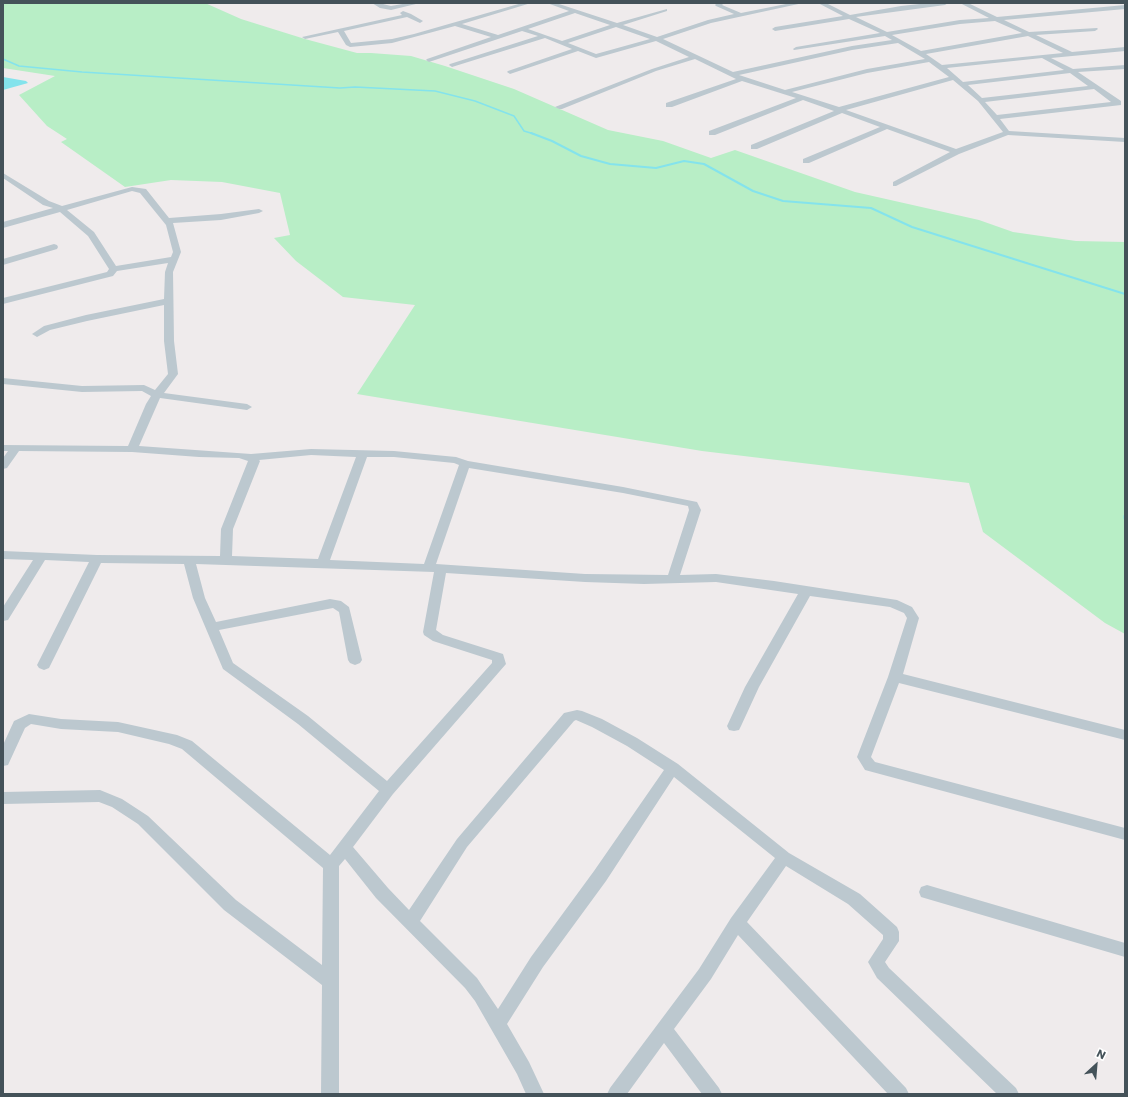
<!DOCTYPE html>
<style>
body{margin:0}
#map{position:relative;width:1128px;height:1097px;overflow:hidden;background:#efebec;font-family:Poppins,sans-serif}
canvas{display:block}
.frame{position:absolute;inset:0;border:4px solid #445259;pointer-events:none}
.north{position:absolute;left:1076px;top:1045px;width:40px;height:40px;-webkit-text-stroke:3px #fff;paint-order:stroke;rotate:26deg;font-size:11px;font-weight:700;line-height:16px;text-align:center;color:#445259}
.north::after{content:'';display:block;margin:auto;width:14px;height:18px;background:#445259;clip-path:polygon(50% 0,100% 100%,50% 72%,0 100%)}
</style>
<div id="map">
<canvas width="1128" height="1097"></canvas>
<div class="frame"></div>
<div class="north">N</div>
</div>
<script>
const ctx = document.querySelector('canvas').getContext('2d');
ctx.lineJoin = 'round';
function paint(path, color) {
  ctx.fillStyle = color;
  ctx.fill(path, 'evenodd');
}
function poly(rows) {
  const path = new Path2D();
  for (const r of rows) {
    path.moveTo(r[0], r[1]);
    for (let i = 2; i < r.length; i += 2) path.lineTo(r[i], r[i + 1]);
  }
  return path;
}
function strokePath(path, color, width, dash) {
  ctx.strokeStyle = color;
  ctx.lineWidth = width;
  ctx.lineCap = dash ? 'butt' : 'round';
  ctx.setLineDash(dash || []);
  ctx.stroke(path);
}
paint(poly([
 [3,3,205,3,241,19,305,39,357,53,371,53,411,56,445,66,514,89,608,130,663,141,711,158,735,150,855,192,979,220,1013,232,1076,241,1125,242,1125,634,1105,623,983,532,969,483,702,451,357,394,415,305,343,297,296,261,274,238,290,235,280,193,222,182,171,180,125,187,61,142,67,139,47,126,19,95,55,76,3,68]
]), '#b8eec6');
paint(poly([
 [3,77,26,81,28,83,3,90]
]), '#84e3ec');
strokePath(poly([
 [3,59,19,66,82,72,340,88,355,87,435,91,475,101,514,116,524,131,534,134]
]), '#84e3ec', 1.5);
strokePath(poly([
 [531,133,552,141,581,156,610,164,656,168,684,161,704,164,753,191,783,201,871,208,912,227,1125,294]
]), '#84e3ec', 2);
strokePath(poly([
 [1125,516,1125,518]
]), '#84e3ec', 3);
paint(poly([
 [372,3,379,3,391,6,408,3,420,3,391,10,380,8,372,3],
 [522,3,531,3,462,24,498,35,569,11,547,3,556,3,617,23,667,9,667,11,623,25,657,37,708,20,734,14,716,6,715,5,717,3,724,3,722,5,741,13,791,3,803,3,711,23,663,39,733,72,852,46,892,40,885,36,794,50,793,49,796,47,880,33,849,19,775,31,772,29,775,27,843,16,818,3,826,3,850,15,901,6,929,3,948,3,945,5,856,17,887,32,960,20,989,18,960,3,968,3,997,17,1125,5,1125,9,1004,20,1029,32,1097,28,1098,29,1095,31,1036,35,1072,52,1125,47,1125,51,1051,58,1073,69,1125,65,1125,69,1078,72,1121,101,1121,105,1000,119,1009,131,1125,138,1125,142,1008,135,959,154,896,186,893,186,893,182,950,152,887,129,809,163,803,163,803,159,880,127,842,113,757,149,751,149,751,145,834,111,803,100,715,135,709,135,709,131,796,98,742,81,672,107,666,107,666,103,736,79,695,59,656,71,562,109,559,109,555,107,652,69,689,57,656,41,596,58,578,51,510,74,507,72,508,71,572,49,545,38,452,67,449,65,450,64,538,36,522,31,429,62,426,60,427,59,491,37,455,26,392,43,350,47,346,45,338,32,305,39,302,37,402,15,400,13,403,11,411,14,423,21,420,23,407,17,344,31,351,43,392,39,414,34,522,3],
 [575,13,610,25,562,41,528,29,575,13],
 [995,21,1022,33,921,51,892,35,960,24,995,21],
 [616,27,650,39,596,54,568,43,616,27],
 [1028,36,1063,53,942,65,926,54,1028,36],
 [898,43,925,59,867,69,785,90,739,75,852,50,898,43],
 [1042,58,1064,70,963,82,947,68,1042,58],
 [929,62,949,77,839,107,792,92,867,73,929,62],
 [1070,73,1088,86,982,98,968,85,1070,73],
 [953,80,978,101,1003,132,956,149,846,110,953,80],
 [1094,89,1111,102,997,115,985,102,1094,89],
 [3,173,49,201,62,206,132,187,146,189,169,218,221,214,259,209,263,211,259,213,221,220,173,223,181,252,173,272,174,341,178,374,164,393,247,404,252,407,247,410,160,398,139,446,251,454,311,449,394,451,456,457,468,461,623,487,697,502,701,510,680,575,716,574,774,581,897,600,912,607,919,618,903,674,1125,730,1125,740,899,683,871,757,875,762,1125,828,1125,840,865,770,857,757,888,677,907,618,904,613,890,607,810,596,759,687,741,726,739,730,734,731,729,730,727,726,745,687,798,594,716,582,644,584,585,582,446,573,436,630,443,635,503,654,506,664,393,794,353,847,388,888,409,910,457,839,564,713,577,710,582,711,602,719,637,738,678,764,789,853,860,894,897,927,899,932,899,941,885,962,889,968,1016,1088,1019,1094,997,1094,877,978,868,962,883,939,883,935,848,904,786,866,747,922,906,1088,909,1094,888,1094,738,935,711,979,674,1029,719,1088,722,1094,702,1094,664,1043,627,1094,607,1094,610,1088,699,969,731,918,775,858,674,777,606,881,543,967,507,1024,529,1062,544,1094,526,1094,517,1074,475,1001,465,988,376,898,345,859,339,866,339,1094,321,1094,322,985,224,910,138,824,112,807,99,802,3,804,3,792,100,790,122,799,148,816,236,900,322,965,323,868,182,749,169,744,118,732,61,729,31,724,25,728,8,765,3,766,3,745,14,721,29,714,61,719,118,722,177,735,192,741,330,855,379,791,298,724,223,669,193,598,184,564,101,563,49,668,44,670,39,668,37,665,89,562,45,560,8,620,3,621,3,607,33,560,3,559,3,551,97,555,220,556,221,529,248,461,239,458,199,457,132,452,19,451,7,468,3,469,3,458,8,451,3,451,3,445,128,446,146,404,151,396,142,391,82,392,3,384,3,378,82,386,144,385,155,390,168,374,164,341,164,305,87,321,50,330,37,337,32,334,44,326,86,315,164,299,165,272,168,263,117,271,113,276,3,304,3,298,107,272,109,269,88,236,60,212,3,228,3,222,53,208,43,205,3,178,3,173],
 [132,191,140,193,166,225,173,252,171,257,116,266,94,232,67,210,132,191],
 [311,455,356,457,318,559,232,556,233,529,260,461,259,460,311,455],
 [367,457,394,457,454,463,459,465,424,564,330,560,367,457],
 [469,468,623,493,688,506,689,510,668,575,585,574,436,564,469,468],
 [196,564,434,572,423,632,424,635,433,641,492,660,492,663,387,781,308,716,233,663,219,630,333,608,339,612,348,660,350,663,355,665,360,663,362,660,349,607,341,601,330,599,216,622,205,598,196,564],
 [576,720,592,727,627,746,664,770,594,871,531,957,498,1009,477,978,420,921,467,847,574,721,576,720],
 [54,244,57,245,58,247,57,249,3,265,3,259,54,244],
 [927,885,1125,943,1125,957,921,897,919,892,921,887,927,885]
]), '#bcc8cf');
</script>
